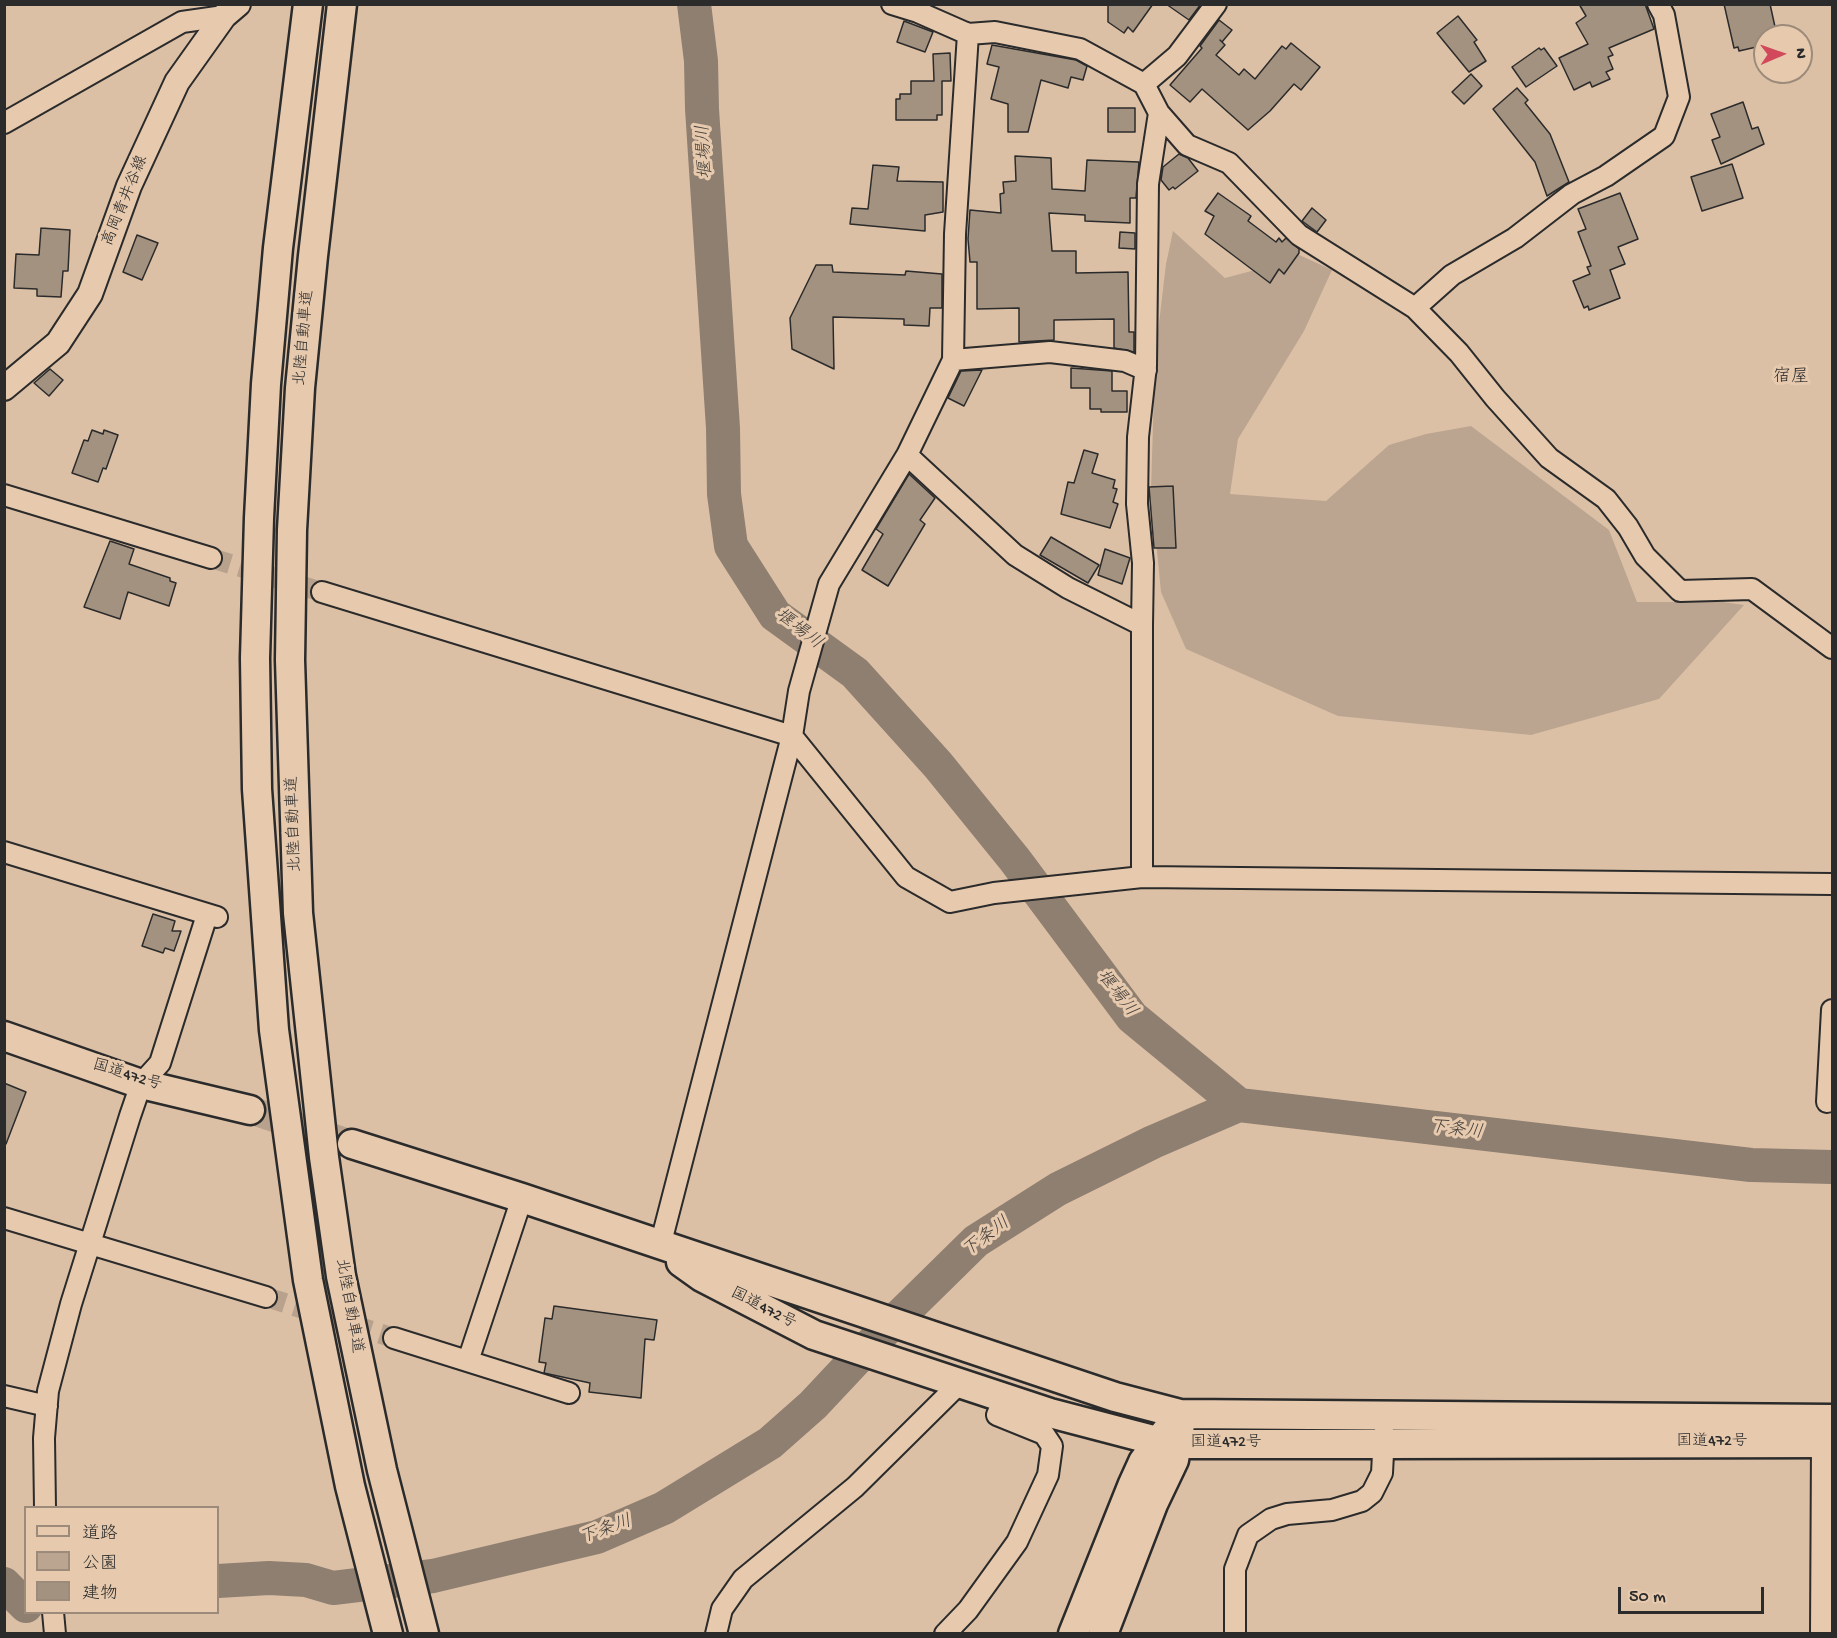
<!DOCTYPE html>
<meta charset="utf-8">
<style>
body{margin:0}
#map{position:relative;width:1837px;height:1638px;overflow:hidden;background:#dcc0a6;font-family:"Gochi Hand","Klee One",sans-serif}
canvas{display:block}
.frame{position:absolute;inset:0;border:6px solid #2b2b2b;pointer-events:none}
.legend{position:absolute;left:24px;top:1506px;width:195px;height:108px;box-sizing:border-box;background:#e7caae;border:2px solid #9c8a7a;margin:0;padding:8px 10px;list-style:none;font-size:18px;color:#2b2b2b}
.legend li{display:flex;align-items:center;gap:12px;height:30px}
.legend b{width:30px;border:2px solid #9c8a7a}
.north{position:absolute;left:1753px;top:24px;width:60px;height:60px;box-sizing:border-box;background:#e7caae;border:2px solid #9c8a7a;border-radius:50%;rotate:88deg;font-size:16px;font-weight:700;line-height:24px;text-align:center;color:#2b2b2b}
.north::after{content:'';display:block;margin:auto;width:21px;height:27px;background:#d1495b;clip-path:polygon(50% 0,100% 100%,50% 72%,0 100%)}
.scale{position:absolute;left:1618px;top:1587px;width:146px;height:27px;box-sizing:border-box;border:3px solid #2b2b2b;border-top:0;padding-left:8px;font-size:18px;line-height:21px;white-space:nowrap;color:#2b2b2b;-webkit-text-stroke:4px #e7caae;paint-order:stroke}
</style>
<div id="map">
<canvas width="1837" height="1638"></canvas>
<div class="frame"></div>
<ul class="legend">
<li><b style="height:8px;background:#e7caae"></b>道路</li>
<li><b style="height:16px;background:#bba590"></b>公園</li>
<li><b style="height:16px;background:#a49280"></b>建物</li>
</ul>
<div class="north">N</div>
<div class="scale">50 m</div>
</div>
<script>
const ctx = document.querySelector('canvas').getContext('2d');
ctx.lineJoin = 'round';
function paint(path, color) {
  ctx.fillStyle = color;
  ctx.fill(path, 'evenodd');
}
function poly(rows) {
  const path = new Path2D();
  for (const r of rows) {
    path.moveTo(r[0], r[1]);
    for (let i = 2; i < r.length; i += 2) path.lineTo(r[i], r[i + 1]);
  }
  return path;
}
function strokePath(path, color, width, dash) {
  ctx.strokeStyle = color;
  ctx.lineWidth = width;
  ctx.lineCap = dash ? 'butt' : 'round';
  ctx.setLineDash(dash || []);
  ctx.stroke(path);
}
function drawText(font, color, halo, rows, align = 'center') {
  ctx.font = font + ' "Gochi Hand","Klee One",sans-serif';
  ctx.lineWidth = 6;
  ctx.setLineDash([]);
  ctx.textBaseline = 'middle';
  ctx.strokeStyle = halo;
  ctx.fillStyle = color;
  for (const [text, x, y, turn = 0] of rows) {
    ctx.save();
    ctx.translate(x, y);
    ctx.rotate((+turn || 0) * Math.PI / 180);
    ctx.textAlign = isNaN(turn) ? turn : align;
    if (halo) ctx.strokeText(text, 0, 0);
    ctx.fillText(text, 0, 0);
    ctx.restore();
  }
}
paint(poly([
 [1173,231,1225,278,1255,270,1282,247,1332,270,1304,331,1238,439,1230,494,1326,501,1389,445,1426,434,1471,426,1609,530,1637,602,1723,602,1744,605,1659,699,1531,735,1338,716,1186,649,1161,592,1151,490,1155,357,1166,264]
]), '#bba590');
strokePath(poly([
 [694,4,701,61,702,109,723,428,724,494,731,546,775,615,855,673,938,765,1015,860,1132,1017,1239,1105],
 [218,1581,269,1578,306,1580,333,1588,433,1576,597,1537,664,1508,770,1443,813,1405,859,1356,976,1241,1058,1189,1153,1142,1239,1105,1751,1165,1832,1167],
 [4,1584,26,1606]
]), '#8f7f70', 34);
const building = poly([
 [1108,4,1153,4,1133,32,1128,27,1124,33,1108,22,1108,4],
 [1166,4,1201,4,1189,20,1166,4],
 [1579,4,1645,4,1654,29,1609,48,1613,55,1608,57,1613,69,1606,72,1610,79,1592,87,1590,82,1574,90,1559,58,1588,44,1576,23,1586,16,1579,4],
 [1724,4,1770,4,1777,36,1765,36,1765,45,1739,51,1738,47,1734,48,1724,4],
 [1458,16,1477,40,1474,42,1486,61,1469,72,1437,33,1458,16],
 [1219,20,1232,30,1222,42,1220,40,1225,45,1216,55,1239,75,1244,69,1255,79,1282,46,1286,49,1291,43,1320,67,1301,90,1294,84,1270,111,1248,130,1202,89,1190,102,1170,85,1202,48,1200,46,1219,20],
 [904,21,933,32,925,52,897,42,904,21],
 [992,45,1076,60,1087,66,1083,80,1071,77,1068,88,1041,80,1028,132,1008,132,1008,104,991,99,999,67,987,64,992,45],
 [1539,48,1541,50,1544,48,1557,66,1526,87,1512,67,1539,48],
 [950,53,951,81,942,81,942,115,937,115,937,120,896,120,896,99,900,99,900,94,911,94,911,81,934,81,933,54,950,53],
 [1471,74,1482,86,1464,104,1452,92,1471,74],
 [1517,88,1528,100,1525,103,1550,134,1569,182,1547,196,1535,162,1493,109,1517,88],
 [1743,102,1752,129,1758,127,1764,144,1721,164,1712,140,1720,137,1711,114,1743,102],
 [1108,108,1135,108,1135,132,1108,132,1108,108],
 [1179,154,1188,158,1198,171,1175,189,1173,187,1169,190,1161,180,1163,167,1179,154],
 [1015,156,1051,158,1052,189,1085,191,1087,160,1139,162,1136,198,1130,198,1130,223,1085,221,1085,215,1049,213,1052,251,1076,251,1076,273,1128,272,1129,332,1134,332,1134,352,1114,348,1114,319,1054,320,1054,340,1019,342,1019,308,977,309,977,262,970,262,968,239,970,210,1001,213,1000,194,1004,193,1003,182,1016,181,1015,156],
 [1732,164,1743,198,1702,211,1691,177,1732,164],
 [873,165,899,167,897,181,943,182,943,212,925,215,925,231,850,224,852,208,868,209,873,165],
 [1218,193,1251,216,1248,221,1276,242,1279,238,1282,242,1286,238,1299,249,1299,253,1284,274,1279,269,1270,283,1205,234,1214,216,1205,211,1218,193],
 [1620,193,1638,239,1618,247,1625,264,1610,270,1620,298,1589,310,1588,306,1584,308,1573,281,1590,274,1587,267,1591,266,1578,232,1586,229,1578,209,1620,193],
 [1312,208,1326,220,1317,232,1302,221,1312,208],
 [41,228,70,230,68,271,63,271,61,297,37,296,37,289,14,288,16,254,39,255,41,228],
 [1120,232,1135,233,1135,249,1119,248,1120,232],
 [137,235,158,243,142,280,123,272,137,235],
 [816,265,832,265,833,272,905,275,906,271,942,274,942,308,930,308,929,326,904,325,904,319,833,317,834,369,792,349,790,318,816,265],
 [1071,368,1112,371,1112,391,1127,391,1127,412,1101,412,1101,409,1090,409,1090,388,1071,388,1071,368],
 [50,369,63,380,49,396,34,383,50,369],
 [982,370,964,406,948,398,961,371,982,370],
 [92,430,103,434,104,430,118,435,106,469,103,468,98,482,72,473,84,440,88,441,92,430],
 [1084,450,1098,454,1092,473,1115,480,1113,488,1117,489,1113,502,1118,504,1110,528,1061,514,1068,482,1074,483,1084,450],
 [909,474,935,498,920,520,925,524,888,586,862,570,883,534,876,529,909,474],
 [1173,486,1176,548,1154,548,1149,487,1173,486],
 [1051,537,1099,565,1088,583,1040,555,1051,537],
 [110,541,134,549,129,564,170,578,170,581,176,583,169,606,128,592,120,619,84,607,110,541],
 [1105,549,1130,558,1122,584,1098,575,1105,549],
 [153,914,175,921,172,931,181,931,174,951,165,948,163,953,142,946,153,914],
 [4,1083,26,1092,6,1144,4,1144,4,1083],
 [554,1306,657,1320,654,1340,645,1339,641,1398,589,1392,590,1383,544,1373,546,1363,539,1362,545,1318,552,1319,554,1306]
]);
paint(building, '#a49280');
strokePath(building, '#2b2b2b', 1.5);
strokePath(poly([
 [211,558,322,592],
 [266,1297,394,1338]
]), '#b9a28d', 20, [20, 10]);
strokePath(poly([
 [250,1110,352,1144]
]), '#b9a28d', 28, [28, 14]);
const minor = poly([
 [892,4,918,12,968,34,995,32,1080,49,1144,84,1159,113,1187,145,1229,163,1299,235,1415,308,1459,353,1495,398,1549,458,1606,499,1628,527,1645,556,1680,591,1752,589,1832,648],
 [1144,84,1177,56,1216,4],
 [4,123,182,22,224,16],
 [1415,308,1452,275,1515,238,1572,194,1606,176,1664,136,1679,97,1664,15,1658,4],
 [953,360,1050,352,1125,361,1146,370],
 [907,455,1015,555,1068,588,1142,625,1142,877],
 [4,495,211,558],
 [322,592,792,736,906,877,950,902,994,893,1142,877,1832,884],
 [1142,625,1143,563,1137,504,1138,437,1146,366,1148,184,1159,113],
 [4,852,217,917],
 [1827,1102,1832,1010],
 [4,1218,266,1297],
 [660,1246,792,736,799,691,829,584,907,455,953,360,955,234,968,34],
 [394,1338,569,1393],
 [468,1361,522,1198],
 [4,1396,47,1406],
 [45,1508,44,1438,48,1391,71,1304,130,1116,141,1084,160,1063,207,915],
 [53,1612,55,1634],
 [716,1634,722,1609,743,1579,855,1487,960,1383],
 [945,1634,968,1610,1017,1542,1048,1475,1052,1446,1044,1434,997,1415,1004,1398],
 [1235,1634,1235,1569,1248,1535,1271,1519,1287,1514,1332,1510,1362,1501,1372,1493,1382,1473,1384,1434],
 [1821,1634,1822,1443]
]);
const major = poly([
 [4,388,58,343,90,294,129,186,177,82,224,16,238,4]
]);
const highway = poly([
 [308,4,278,248,266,384,259,518,255,658,257,789,274,1030,308,1280,350,1486,388,1634],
 [342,4,313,256,300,388,292,530,290,660,298,913,324,1157,341,1276,382,1470,424,1634],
 [4,1036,141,1084,250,1110],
 [352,1144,522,1198,1115,1397,1180,1414,1832,1419],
 [681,1262,702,1277,814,1335,1050,1413,1157,1441,1179,1444,1385,1444,1832,1443],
 [1073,1634,1133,1484,1143,1462,1168,1429],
 [1103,1634,1153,1504,1174,1460,1180,1425]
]);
strokePath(minor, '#2b2b2b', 24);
strokePath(major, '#2b2b2b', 28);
strokePath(highway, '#2b2b2b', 33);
strokePath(minor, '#e7caae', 20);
strokePath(major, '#e7caae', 24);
strokePath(highway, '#e7caae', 28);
drawText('16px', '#2b2b2b', '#e7caae', [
 ["高岡青井谷線",126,201,-68],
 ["北陸自動車道",305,338,-85],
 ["北陸自動車道",295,824,-92],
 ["国道472号",127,1076,17],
 ["北陸自動車道",348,1306,80],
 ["国道472号",763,1309,27],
 ["国道472号",1712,1443],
 ["国道472号",1226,1444]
]);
drawText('italic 18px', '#44403c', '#e7caae', [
 ["堰場川",706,152,-93],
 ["堰場川",798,630,38],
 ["堰場川",1116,994,52],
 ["下条川",1456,1131,7],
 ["下条川",987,1238,-37],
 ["下条川",606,1531,-20]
]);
drawText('18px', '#2b2b2b', '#e7caae', [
 ["宿屋",1791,378]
]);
</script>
